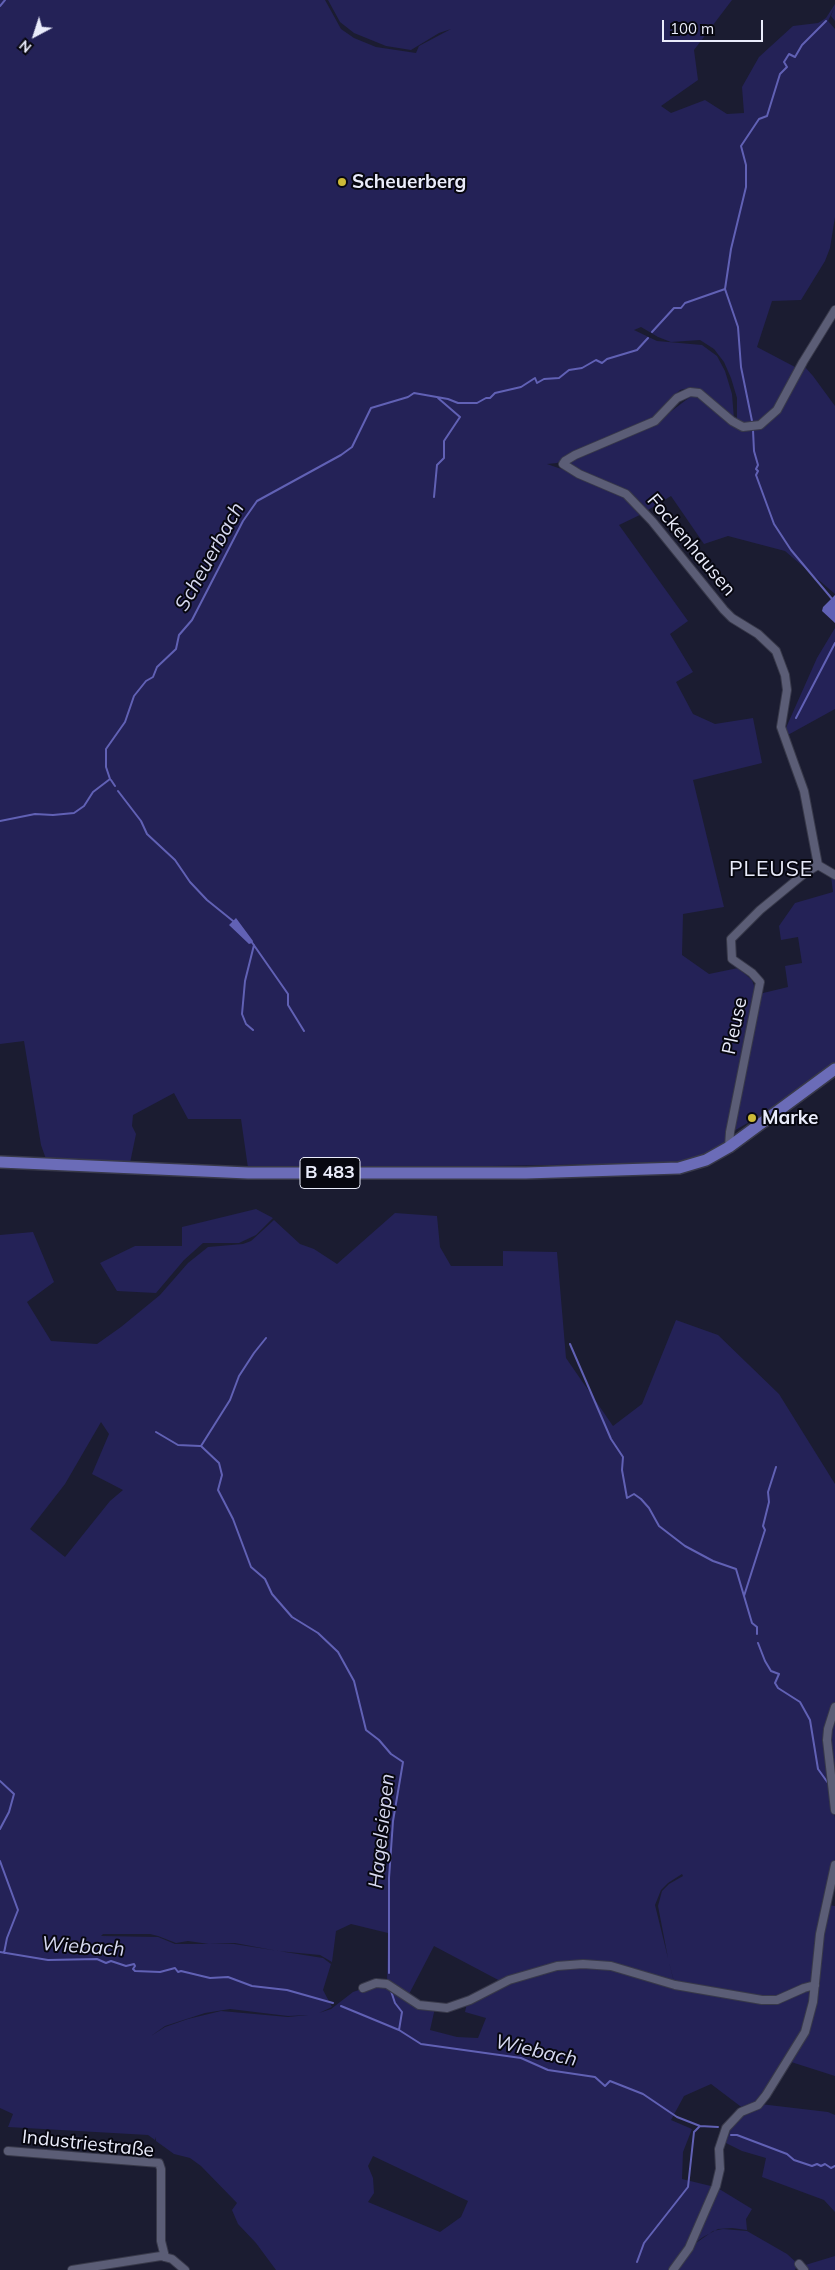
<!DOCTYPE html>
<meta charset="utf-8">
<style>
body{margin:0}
#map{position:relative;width:835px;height:2270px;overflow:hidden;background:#1b1c31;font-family:Mulish,sans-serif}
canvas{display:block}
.north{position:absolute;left:10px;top:10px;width:50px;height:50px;-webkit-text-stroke:4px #070710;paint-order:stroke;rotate:220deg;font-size:14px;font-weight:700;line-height:20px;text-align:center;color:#eaecfb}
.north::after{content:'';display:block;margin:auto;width:18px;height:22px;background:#eaecfb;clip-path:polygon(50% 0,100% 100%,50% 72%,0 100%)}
.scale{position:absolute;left:662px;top:20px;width:101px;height:22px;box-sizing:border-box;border:2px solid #eaecfb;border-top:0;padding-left:6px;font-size:15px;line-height:18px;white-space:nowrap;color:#eaecfb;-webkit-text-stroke:4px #070710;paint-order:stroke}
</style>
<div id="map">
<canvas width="835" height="2270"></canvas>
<div class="north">N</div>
<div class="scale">100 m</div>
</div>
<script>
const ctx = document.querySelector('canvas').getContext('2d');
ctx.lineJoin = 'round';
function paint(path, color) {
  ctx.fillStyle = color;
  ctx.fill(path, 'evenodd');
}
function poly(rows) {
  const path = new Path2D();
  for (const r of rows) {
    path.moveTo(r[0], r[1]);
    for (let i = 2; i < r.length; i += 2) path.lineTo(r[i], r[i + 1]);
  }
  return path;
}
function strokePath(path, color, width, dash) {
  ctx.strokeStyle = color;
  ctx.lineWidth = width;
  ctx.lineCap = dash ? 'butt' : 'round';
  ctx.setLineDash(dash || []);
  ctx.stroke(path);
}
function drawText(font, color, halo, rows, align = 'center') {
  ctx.font = font + ' Mulish,sans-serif';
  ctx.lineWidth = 4;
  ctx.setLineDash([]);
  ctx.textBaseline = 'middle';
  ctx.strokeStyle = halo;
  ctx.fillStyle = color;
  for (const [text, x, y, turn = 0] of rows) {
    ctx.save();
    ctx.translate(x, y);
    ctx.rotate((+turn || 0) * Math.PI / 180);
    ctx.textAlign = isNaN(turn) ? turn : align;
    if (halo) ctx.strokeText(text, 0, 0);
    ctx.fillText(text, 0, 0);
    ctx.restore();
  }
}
paint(poly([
 [0,0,325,0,341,29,354,38,376,47,416,53,419,46,451,29,439,33,411,50,386,46,354,33,340,22,328,0,732,0,694,50,698,80,661,106,671,113,705,100,727,114,744,113,742,87,759,57,793,26,818,23,826,18,835,4,835,21,831,16,834,8,828,21,835,29,835,217,830,248,825,261,801,300,772,301,757,347,795,367,791,384,777,407,759,421,743,426,737,420,737,398,731,378,724,362,714,349,700,340,671,342,658,337,641,327,634,330,657,341,702,345,717,356,725,371,732,394,734,419,743,428,752,430,759,429,779,410,805,367,813,376,835,406,835,594,785,551,728,536,704,544,671,496,648,510,624,490,562,465,657,422,690,397,684,389,680,390,653,419,570,455,557,463,547,464,613,487,644,513,619,525,688,621,670,634,693,672,676,682,693,714,715,724,753,718,762,763,693,780,724,907,683,914,682,955,709,974,738,968,752,980,757,994,726,1143,706,1155,679,1162,663,1163,323,1169,248,1168,241,1119,188,1119,174,1093,133,1115,132,1126,136,1134,130,1163,46,1159,41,1145,24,1041,0,1044],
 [835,628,835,709,786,736,785,730,817,658],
 [831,876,835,876,835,1062,775,1107,732,1132,759,994,788,987,785,966,802,963,798,937,781,940,779,926,795,903,833,892],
 [256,1209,273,1218,256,1235,239,1243,203,1243,184,1260,156,1293,117,1291,100,1263,135,1246,182,1246,182,1227],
 [395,1213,437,1216,440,1247,451,1266,503,1266,503,1251,557,1252,566,1358,613,1426,642,1404,676,1320,718,1335,779,1394,835,1484,835,1704,831,1711,826,1729,824,1749,835,1818,835,1860,819,1933,814,1984,798,1989,777,1999,762,1999,675,1985,669,1962,675,1986,776,2001,804,1989,814,1987,809,2019,797,2043,766,2095,758,2103,744,2109,711,2084,684,2096,671,2120,692,2129,683,2152,682,2179,715,2187,689,2248,672,2270,276,2270,256,2243,238,2224,232,2210,237,2203,201,2166,190,2158,174,2154,156,2141,156,2137,155,2140,148,2135,8,2127,13,2114,0,2108,0,1235,33,1232,54,1282,27,1302,51,1341,97,1344,121,1327,160,1295,188,1263,208,1247,243,1244,251,1241,274,1220,300,1244,314,1249,337,1264],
 [101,1422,109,1434,92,1474,123,1490,110,1501,65,1557,30,1529,65,1484],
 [682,1874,683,1876,669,1884,662,1891,658,1906,668,1958,655,1905,661,1890,668,1883],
 [351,1924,388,1933,387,1983,407,1998,434,1946,504,1983,467,2003,465,2012,486,2018,478,2038,457,2037,430,2030,435,2008,425,2008,412,2003,387,1984,376,1984,353,1992,331,2009,319,2013,332,2007,323,1990,331,1964,323,1958,234,1944,175,1944,158,1937,101,1936,103,1934,150,1934,158,1936,176,1943,188,1941,209,1944,235,1943,278,1951,320,1955,332,1962,336,1931],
 [230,2009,288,2016,308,2015,288,2017,221,2011,188,2019,165,2027,151,2036,165,2026,205,2013],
 [373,2156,468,2201,461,2217,440,2232,368,2202,374,2193,373,2178,368,2166],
 [835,1710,835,1783,833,1782,830,1729],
 [828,1905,835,1906,835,2076,788,2061,799,2044,816,1985],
 [760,2104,828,2112,835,2115,835,2212,824,2200,762,2177,766,2158,742,2151,722,2141,734,2119],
 [716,2187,752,2209,746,2219,747,2230,732,2228,718,2229,703,2237,691,2246],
 [723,2229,747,2231,787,2254,798,2264,795,2270,673,2270,689,2248,713,2231],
 [835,2256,835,2270,805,2270,802,2266]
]), '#242257');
paint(poly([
 [835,595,835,623,822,611,823,607],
 [236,918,253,941,252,943,249,944,229,925]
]), '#6161b5');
strokePath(poly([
 [0,6,5,0],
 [725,289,738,327,741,367,752,421],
 [652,332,674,308,681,308,685,303,725,289,731,249,746,187,746,165,741,146,759,119,767,116,780,74,787,67,784,62,789,54,795,57,802,45,826,21],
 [753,430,754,451,758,465,756,469,758,471,756,475,774,524,791,550,833,600],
 [434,497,437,465,444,458,444,441,460,417,438,398],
 [796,718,835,643],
 [111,780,115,786],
 [118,791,141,821,147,834,175,860,190,882,207,900,233,921],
 [0,821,35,814,53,815,74,813,84,806,93,792,110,779,106,767,106,749,125,722,134,696,146,681,153,677,157,667,176,649,179,635,192,620,243,521,257,501,341,455,352,447,371,408,408,397,414,393,448,399,458,403,477,403,486,398,490,398,495,393,521,387,535,378,537,383,544,379,559,378,569,370,582,368,596,360,602,363,607,359,637,350,648,338],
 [251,941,288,994,288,1005,304,1031],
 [253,1030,246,1024,242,1014,245,981,254,945],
 [266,1338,254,1353,239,1376,230,1400,201,1446,219,1463,222,1475,218,1490,233,1519,251,1567,265,1579,272,1594,292,1617,318,1633,338,1652,354,1681,366,1730,379,1740,391,1754,403,1762,393,1821,389,1878,389,1973],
 [570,1344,611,1439,623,1457,622,1470,627,1498,634,1494,641,1499,649,1508,659,1526,685,1546,713,1561,736,1569,752,1623,757,1627,757,1634],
 [156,1432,178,1445,200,1446],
 [744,1596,765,1530,763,1526,769,1502,768,1492,776,1467],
 [758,1643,765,1661,771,1671,779,1674,775,1683,778,1688,800,1702,810,1720,818,1769,828,1783],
 [0,1781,14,1794,9,1812,0,1829],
 [0,1861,18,1910,7,1938,4,1953],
 [0,1952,48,1960,97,1959,106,1963,111,1961,126,1966,134,1964,135,1966,133,1969,135,1971,160,1972,175,1968,178,1972,181,1971,210,1978,228,1977,252,1986,287,1990,333,2003],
 [391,1991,395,2003,402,2012,399,2030],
 [341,2006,399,2030,421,2044,521,2058,548,2070,595,2077,605,2086,610,2081,643,2094,677,2117,700,2126,718,2127],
 [731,2135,737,2135,787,2154,794,2160,812,2166,817,2164,821,2166,825,2164,831,2168,835,2166],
 [637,2262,644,2243,688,2187,694,2132,700,2126]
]), '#6161b5', 2);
const street = poly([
 [818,865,804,791,781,727,787,690,785,675,776,651,758,634,732,618,724,610,652,521,626,494,579,474,563,464,565,461,575,455,655,421,677,398,690,392,699,393,732,421,743,427,760,425,777,410,803,362,835,310],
 [729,1147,730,1132,760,982,752,973,732,959,731,939,760,910,805,873,818,865,835,875],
 [835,1707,828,1729,827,1740,835,1810],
 [363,1988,376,1983,387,1984,419,2005,447,2008,470,2000,509,1980,557,1966,583,1964,611,1966,675,1985,762,2000,777,2000,804,1988,815,1985],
 [8,2151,159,2163,161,2169,161,2241,165,2257],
 [799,2264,804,2270],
 [72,2270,161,2256,172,2259,185,2270],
 [673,2270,689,2248,716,2186,720,2169,719,2149,726,2128,741,2112,758,2105,766,2095,805,2032,813,2002,820,1934,835,1865]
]);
const primary = poly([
 [0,1162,248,1173,526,1173,679,1168,706,1160,729,1147,835,1069]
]);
strokePath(street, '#38394a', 10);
strokePath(primary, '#38394a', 14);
strokePath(street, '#5b5d76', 8);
strokePath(primary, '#6b6cb8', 11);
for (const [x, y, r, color] of [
 [342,182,5,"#ccb938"],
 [752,1118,5,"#ccb938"]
]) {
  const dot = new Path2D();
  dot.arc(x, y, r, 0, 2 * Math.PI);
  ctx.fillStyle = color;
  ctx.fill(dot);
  strokePath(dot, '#070710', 2);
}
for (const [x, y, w] of [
 [330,1173,60]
]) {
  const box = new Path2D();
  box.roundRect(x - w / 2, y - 15.5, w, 31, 4);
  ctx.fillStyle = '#070710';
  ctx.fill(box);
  strokePath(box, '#eaecfb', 1);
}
drawText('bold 18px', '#eaecfb', null, [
 ["B 483",330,1173]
]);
drawText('bold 19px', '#eaecfb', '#070710', [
 ["Scheuerberg",352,182],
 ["Marke",762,1118]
], 'left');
drawText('19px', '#eaecfb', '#070710', [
 ["Fockenhausen",691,545,50],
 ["Pleuse",735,1026,-78],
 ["Industriestraße",88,2144,6]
]);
drawText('italic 20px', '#d7d9f0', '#070710', [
 ["Scheuerbach",210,557,-61],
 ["Hagelsiepen",382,1831,-84],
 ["Wiebach",83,1947,4],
 ["Wiebach",536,2051,13]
]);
ctx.letterSpacing = '1px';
drawText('21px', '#eaecfb', '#070710', [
 ["PLEUSE",771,870]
]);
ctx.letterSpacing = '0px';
</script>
